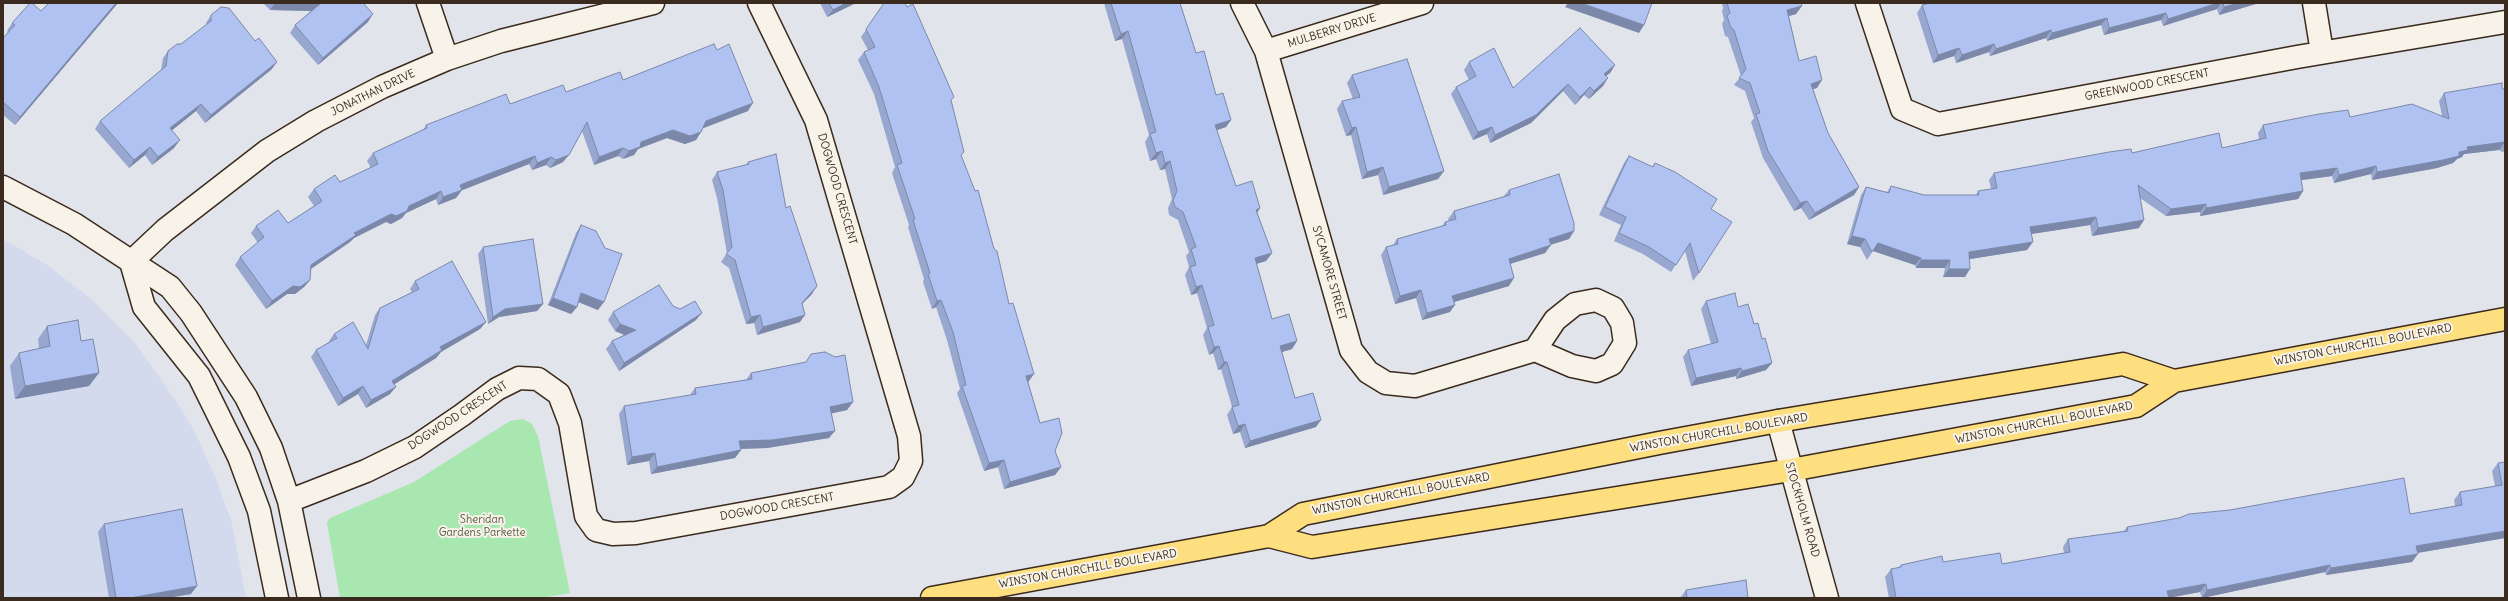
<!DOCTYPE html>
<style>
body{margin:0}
#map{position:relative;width:2508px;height:601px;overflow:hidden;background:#e2e4eb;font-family:Delius,sans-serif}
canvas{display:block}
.frame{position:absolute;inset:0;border:4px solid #3b2a1e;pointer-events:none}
</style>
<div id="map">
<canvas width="2508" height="601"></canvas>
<div class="frame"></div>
</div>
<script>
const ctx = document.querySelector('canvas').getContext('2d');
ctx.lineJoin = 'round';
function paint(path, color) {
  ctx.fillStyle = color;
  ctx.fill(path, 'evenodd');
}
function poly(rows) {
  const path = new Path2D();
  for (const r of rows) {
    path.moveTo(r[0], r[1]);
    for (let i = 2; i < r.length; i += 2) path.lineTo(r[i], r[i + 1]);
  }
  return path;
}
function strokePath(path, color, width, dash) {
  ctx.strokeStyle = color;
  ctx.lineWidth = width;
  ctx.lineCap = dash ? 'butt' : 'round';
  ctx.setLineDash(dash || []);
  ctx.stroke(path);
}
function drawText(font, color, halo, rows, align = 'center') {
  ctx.font = font + ' Delius,sans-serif';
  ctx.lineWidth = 4;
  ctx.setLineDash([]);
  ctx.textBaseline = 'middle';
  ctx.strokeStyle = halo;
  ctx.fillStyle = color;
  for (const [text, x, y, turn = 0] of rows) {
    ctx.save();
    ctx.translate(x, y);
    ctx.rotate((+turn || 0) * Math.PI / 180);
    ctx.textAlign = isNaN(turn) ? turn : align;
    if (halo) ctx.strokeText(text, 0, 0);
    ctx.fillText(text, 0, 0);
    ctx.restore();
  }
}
paint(poly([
 [3,239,47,265,90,298,135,343,176,401,194,430,217,481,232,523,246,598,3,598]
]), '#d3daed');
paint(poly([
 [523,419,532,424,538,436,570,593,541,598,340,598,327,523,330,518,414,482,510,421]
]), '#a8e7af');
const minor = poly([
 [428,3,447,59],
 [1242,3,1266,51,1351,350,1368,372,1386,383,1415,386,1535,350,1572,366,1596,371,1612,364,1625,343,1622,323,1613,308,1596,300,1575,304,1555,320,1535,350],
 [1867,3,1902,109,1938,124,2297,57,2505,22],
 [2314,3,2322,52],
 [1266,51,1422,3],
 [3,187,74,224,170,287,191,313,246,397,271,448,289,501,309,598],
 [131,262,165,230,267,151,316,121,382,87,447,59,501,41,653,3],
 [131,262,144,307,199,376,239,457,259,511,277,598],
 [1778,421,1827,598],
 [289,501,366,471,415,447,462,415,497,389,519,378,538,379,559,394,570,423,586,516,596,530,613,534,636,533,889,487,903,477,911,461,909,436,816,120,759,3]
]);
const major = poly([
 [1269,536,1312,547,1791,470,2136,406,2174,381,2505,319],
 [932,598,1269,536,1303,514,1659,443,1778,421,2123,364,2174,381]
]);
strokePath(minor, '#3b2a1e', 25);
strokePath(major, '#3b2a1e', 25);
strokePath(minor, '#f7f3e8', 22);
strokePath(major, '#fedf80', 22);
paint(poly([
 [49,3,118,3,15,125,3,115,3,38,8,32,7,31,12,23,41,11],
 [263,3,365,3,364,4,368,22,318,65,290,33,295,25,311,11,270,10],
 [820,3,856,3,827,17],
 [884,3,951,101,961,156,1009,304,1029,381,1028,382,1040,423,1055,451,1061,467,1055,475,1004,489,998,467,984,471,957,393,960,389,947,340,936,307,932,309,923,282,924,279,908,227,909,225,892,173,895,167,874,94,858,60,864,52,868,50,861,37],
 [1104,3,1180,3,1196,53,1216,95,1231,120,1226,127,1216,130,1236,186,1260,208,1257,213,1272,253,1266,261,1256,264,1272,319,1292,349,1282,352,1295,398,1316,427,1245,448,1240,432,1233,434,1227,415,1232,407,1221,369,1218,370,1213,353,1209,355,1203,335,1207,328,1197,293,1191,295,1185,275,1189,267,1186,256,1189,252,1178,220,1169,215,1168,208,1172,199,1165,169,1160,170,1156,159,1150,161,1145,142,1149,135,1122,39,1115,41],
 [1722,3,1801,3,1796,14,1789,16,1799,61,1817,88,1813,89,1828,133,1859,187,1854,195,1809,220,1801,208,1794,211,1763,158,1751,122,1754,118,1745,91,1734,85,1741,76,1728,37,1725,36,1722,24,1724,20,1722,11,1723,8],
 [1930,3,2259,3,2219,15,2217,9,2163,26,2161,20,2104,35,2101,25,2047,41,2046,38,1990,56,1989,52,1956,63,1954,56,1933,63,1917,13,1922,5],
 [211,15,272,69,205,123,196,111,172,130,174,148,152,165,145,155,129,168,95,129,100,121,161,70,163,58,168,51,181,44,206,25,206,23],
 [1469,62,1513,88,1615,65,1610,73,1606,76,1603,86,1589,99,1584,95,1575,105,1563,91,1531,123,1490,143,1487,134,1473,140,1451,94,1456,87,1469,80,1464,70],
 [1352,75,1444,171,1438,179,1383,195,1378,175,1362,179,1351,135,1346,136,1337,109,1342,101,1353,99,1347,83],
 [623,80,748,111,703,128,696,140,685,144,667,138,638,149,634,155,623,159,618,156,594,165,582,131,563,162,550,168,546,165,532,170,529,164,462,190,456,198,438,205,436,199,406,213,402,218,391,224,386,222,354,238,350,242,311,269,310,280,304,287,295,294,287,294,266,309,235,265,240,257,258,243,251,233,256,226,288,223,314,206,308,197,314,189,340,182,371,168,367,161,373,153,423,130,426,125,510,104],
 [2502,89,2505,89,2505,151,2502,152,2499,150,2464,154,2462,157,2457,159,2453,163,2437,168,2372,180,2371,174,2334,183,2332,176,2301,180,2303,191,2298,199,2200,216,2200,212,2166,216,2140,198,2139,228,2092,236,2090,225,2031,234,2027,250,1970,259,1965,277,1943,277,1945,268,1916,268,1915,265,1873,251,1867,260,1860,247,1847,244,1861,195,1866,187,1887,192,1891,186,1924,195,1976,195,1978,191,1991,189,1989,180,1994,173,2132,153,2222,148,2259,139,2258,133,2263,125,2350,117,2442,116,2439,101,2444,93],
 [1629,156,1652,167,1655,163,1711,209,1699,273,1693,281,1685,251,1671,272,1643,254,1614,241,1621,225,1599,215,1624,163],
 [748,162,786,208,812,294,802,304,800,322,757,335,754,323,746,324,729,268,721,262,727,253,717,198,712,180,717,172,746,165],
 [1509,190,1574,231,1569,239,1550,245,1545,253,1510,264,1509,286,1454,302,1450,312,1422,320,1416,298,1395,304,1381,255,1386,247,1393,245,1397,239,1442,226,1445,222,1449,221,1448,219,1454,211,1503,197],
 [581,225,598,310,578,302,577,307,571,314,548,305,576,233],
 [483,247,543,304,537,311,499,317,488,324,478,254],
 [415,281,486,322,480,329,441,352,436,358,394,384,390,394,366,408,358,394,338,406,311,357,316,350,329,342,329,341,334,334,366,345,375,315,380,308,412,292,410,289],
 [1706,301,1738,307,1754,324,1762,339,1772,363,1766,370,1736,379,1736,376,1691,386,1683,357,1688,350,1711,344,1701,309],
 [673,306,696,320,619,371,606,349,612,341,624,335,615,331,608,320,613,312],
 [47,326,81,341,89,386,15,399,10,366,19,353,39,349,38,339],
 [751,373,853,402,847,410,832,413,829,438,767,448,740,449,741,450,735,458,651,474,649,461,627,465,619,414,624,406,690,395,695,388,746,380],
 [2505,462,2505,538,2417,553,2412,562,2326,575,2325,572,2202,598,2200,592,2169,598,1889,598,1885,577,1891,569,1898,568,1901,565,1943,562,2002,564,2064,553,2063,547,2068,539,2124,531,2127,527,2410,514,2455,506,2454,500,2460,492,2495,486,2492,471,2498,463],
 [104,524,191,594,167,598,109,598,98,532],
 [1686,590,1748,598,1680,598]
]), '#97a7cf');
paint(poly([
 [116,3,118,3,15,125,20,117],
 [275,3,305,3,320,4,314,11,270,10],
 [846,3,856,3,827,17,833,10],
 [1568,3,1581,3,1644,25,1639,33,1565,7],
 [2218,3,2221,3,2217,9,2163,26,2168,19],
 [2239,3,2259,3,2219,15,2224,7],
 [1802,6,1796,14,1782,18,1787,10],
 [2166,13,2161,20,2104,35,2109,28],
 [373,14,368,22,318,65,323,58],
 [2107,18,2101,25,2047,41,2052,33],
 [2051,30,2046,38,1990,56,1996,49],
 [1128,31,1122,39,1115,41,1121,34],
 [1994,44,1989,52,1956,63,1962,55],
 [1959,48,1954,56,1933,63,1938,55],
 [277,62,272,69,205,123,211,115],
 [1615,65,1610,73,1598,82,1604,74],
 [1608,78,1603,86,1589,99,1594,91],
 [1822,80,1817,88,1806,91,1811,84],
 [1568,84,1563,91,1531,123,1490,143,1495,135],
 [1590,87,1584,95,1575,105,1580,97],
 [753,103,748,111,701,129,706,121],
 [201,104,196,111,165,136,170,128],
 [1231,120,1226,127,1209,133,1215,125],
 [1356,127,1351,135,1346,136,1352,128],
 [1492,127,1487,134,1473,140,1478,132],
 [673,130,701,132,696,140,685,144,667,138,638,149,634,155,623,159,629,151,641,142],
 [180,140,174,148,152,165,158,157],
 [2505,142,2499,150,2464,154,2462,157,2457,159,2453,163,2437,168,2372,180,2377,172,2459,152,2467,147],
 [150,147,145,155,129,168,134,160],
 [623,148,618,156,594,165,599,157],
 [1162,151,1156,159,1150,161,1156,153],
 [569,155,563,162,550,168,556,160],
 [535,156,529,164,455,193,460,185],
 [551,157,546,165,532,170,537,163],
 [1170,161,1165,169,1160,170,1165,163],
 [2376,166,2371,174,2334,183,2339,175],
 [1383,167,1378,175,1362,179,1367,172],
 [2337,168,2332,176,2295,181,2300,173],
 [1444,171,1438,179,1383,195,1389,187],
 [1859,187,1854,195,1809,220,1815,213],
 [462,190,456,198,438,205,443,197],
 [441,191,436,199,406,213,402,218,391,224,386,222,354,238,350,242,306,272,311,265,354,233,391,214],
 [2303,191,2298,199,2200,216,2206,208],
 [1807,201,1801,208,1794,211,1800,203],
 [2206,204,2200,212,2166,216,2171,209],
 [1260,208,1255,216,1256,210],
 [2096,217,2090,225,2025,235,2030,227],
 [2144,220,2139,228,2092,236,2098,228],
 [1574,231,1569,239,1543,247,1549,239],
 [1852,236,1865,239,1860,247,1847,244],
 [2033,242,2027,250,1964,260,1969,252],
 [1878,243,1921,258,1915,265,1873,251],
 [1551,245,1545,253,1503,266,1509,259],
 [1272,253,1266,261,1249,266,1255,258],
 [1921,260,1950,260,1945,268,1916,268],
 [1949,269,1970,269,1965,277,1943,277],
 [1514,278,1509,286,1447,304,1452,296],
 [310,280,304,287,295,294,287,294,266,309,272,301,293,286],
 [1202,285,1197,293,1191,295,1196,287],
 [817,286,812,294,796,310,802,303],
 [1421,290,1416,298,1395,304,1400,296],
 [581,293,604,302,598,310,576,301],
 [553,298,577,307,571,314,548,305],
 [941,300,936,307,932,309,937,301],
 [543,304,537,311,499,317,488,324,493,317,505,309],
 [1455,305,1450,312,1422,320,1427,313],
 [702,313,696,320,619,371,624,363],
 [760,315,754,323,746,324,751,317],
 [805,315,800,322,757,335,763,327],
 [486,322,480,329,441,352,436,358,387,389,392,381,440,347],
 [620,324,636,330,630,337,615,331],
 [1297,341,1292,349,1275,354,1280,346],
 [1219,346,1213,353,1209,355,1214,347],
 [1224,362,1227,362,1221,369,1218,370],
 [1772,363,1766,370,1736,379,1742,371],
 [1741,368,1736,376,1691,386,1696,378],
 [99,373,89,386,15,399,25,386],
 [1034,374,1029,381,1021,384,1026,376],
 [363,386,358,394,338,406,343,398],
 [396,387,390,394,366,408,371,400],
 [853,402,847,410,825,415,830,407],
 [1321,420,1316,427,1245,448,1250,441],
 [1245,424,1240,432,1233,434,1238,426],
 [835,431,829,438,767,448,733,449,739,441],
 [741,450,735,458,651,474,657,467],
 [655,453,649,461,627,465,632,457],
 [1004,460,998,467,984,471,989,463],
 [1061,467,1055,475,1004,489,1010,482],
 [2505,531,2505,538,2411,554,2416,546],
 [2418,554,2412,562,2326,575,2331,568],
 [2330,565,2325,572,2202,598,2207,590],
 [2206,584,2200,592,2167,598,2167,591],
 [197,586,191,594,167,598,130,598]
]), '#7b88a9');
const building = poly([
 [30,3,32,3,41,11,49,3,116,3,20,117,3,102,3,38,15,25,12,23,30,3],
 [305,3,365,3,364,4,373,14,323,58,295,25,320,4,305,3],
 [829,3,846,3,833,10,829,3],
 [884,3,905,3,907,7,913,4,954,97,951,100,964,152,961,155,975,191,978,190,994,249,997,251,1009,304,1013,303,1034,374,1026,376,1040,423,1059,418,1062,433,1055,451,1061,467,1010,482,1004,460,989,463,962,386,966,385,953,332,941,300,937,301,928,274,930,273,913,220,915,219,897,165,902,163,879,87,864,52,875,47,866,29,884,3],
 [1111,3,1180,3,1196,53,1204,51,1216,95,1223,93,1231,120,1215,125,1236,186,1252,181,1260,208,1256,210,1272,253,1255,258,1272,319,1289,314,1297,341,1280,346,1295,398,1313,393,1321,420,1250,441,1245,424,1238,426,1232,407,1239,405,1227,362,1224,362,1219,346,1214,347,1208,327,1214,325,1202,285,1196,287,1190,267,1196,265,1191,249,1196,247,1183,212,1175,207,1173,200,1177,191,1170,161,1165,163,1162,151,1156,153,1150,134,1156,132,1128,31,1121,34,1111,3],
 [1581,3,1652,3,1644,25,1581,3],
 [1727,3,1801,3,1802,6,1787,10,1799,61,1816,56,1822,80,1811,84,1828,133,1859,187,1815,213,1807,201,1800,203,1768,151,1756,114,1760,113,1750,83,1739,78,1746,69,1734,30,1731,28,1727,16,1730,13,1727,3],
 [1930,3,2218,3,2168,19,2166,13,2109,28,2107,18,2052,33,2051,30,1996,49,1994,44,1962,55,1959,48,1938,55,1922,5,1930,3],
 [2223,3,2239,3,2224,7,2223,3],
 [221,7,229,8,255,41,259,38,277,62,211,115,201,104,170,128,180,140,158,157,150,147,134,160,100,121,166,66,168,51,177,44,181,44,211,21,211,15,221,7],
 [1580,28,1615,65,1604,74,1608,78,1594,91,1590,87,1580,97,1568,84,1536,115,1495,135,1492,127,1478,132,1456,87,1476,76,1469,62,1494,48,1513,88,1580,28],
 [714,44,717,50,729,44,753,103,706,121,701,132,690,136,673,130,641,142,640,147,629,151,623,148,599,157,587,122,569,155,556,160,551,157,537,163,535,156,460,185,462,190,443,197,441,191,409,206,407,211,396,216,391,214,354,233,356,235,311,265,310,280,300,287,293,286,272,301,240,257,264,237,256,226,278,210,288,223,322,201,314,189,335,175,340,182,378,164,373,153,427,128,426,125,506,94,510,104,563,85,566,92,620,72,623,80,714,44],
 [1407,59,1444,171,1389,187,1383,167,1367,172,1356,127,1352,128,1342,101,1360,97,1352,75,1407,59],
 [2502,83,2502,89,2505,89,2505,142,2467,147,2468,150,2459,152,2459,156,2443,160,2377,172,2376,166,2339,175,2337,168,2300,173,2303,191,2206,208,2206,204,2171,209,2138,185,2144,220,2098,228,2096,217,2030,227,2033,242,1969,252,1970,269,1949,269,1950,260,1921,260,1921,258,1878,243,1872,252,1865,239,1852,236,1866,187,1889,193,1891,186,1924,195,1979,195,1978,191,1997,188,1994,173,2109,152,2131,149,2132,153,2219,133,2222,148,2266,138,2263,125,2319,114,2348,110,2350,117,2412,104,2449,119,2444,93,2502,83],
 [776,154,786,208,790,206,817,286,802,303,805,315,763,327,760,315,751,317,735,260,726,254,732,247,723,190,717,172,749,164,748,162,776,154],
 [1629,156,1653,167,1655,163,1675,172,1717,199,1711,209,1732,222,1699,273,1690,243,1676,265,1649,247,1619,233,1626,217,1605,207,1629,156],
 [1559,174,1574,223,1574,231,1549,239,1551,245,1509,259,1514,278,1452,296,1455,305,1427,313,1421,290,1400,296,1386,247,1398,244,1397,239,1446,225,1445,222,1456,219,1454,211,1510,195,1509,190,1559,174],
 [581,225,596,231,605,248,622,254,604,302,581,293,577,307,553,298,581,225],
 [533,239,543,304,505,309,493,317,483,247,533,239],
 [452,261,486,322,440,347,442,350,392,381,396,387,371,400,363,386,343,398,316,350,337,338,334,334,353,322,368,349,380,308,419,289,415,281,452,261],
 [659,285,673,306,680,309,695,301,702,313,624,363,612,341,636,330,620,324,613,312,659,285],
 [1735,293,1738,307,1748,304,1754,324,1758,323,1762,339,1765,338,1772,363,1742,371,1741,368,1696,378,1688,350,1718,342,1706,301,1735,293],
 [78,320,81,341,93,339,99,373,25,386,19,353,50,346,47,326,78,320],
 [825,352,835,357,845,355,853,402,830,407,835,431,772,440,739,441,741,450,657,467,655,453,632,457,624,406,696,394,695,388,752,379,751,373,806,362,811,354,825,352],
 [2505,462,2505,531,2416,546,2418,554,2331,568,2330,565,2207,590,2206,584,2167,591,2169,598,1896,598,1891,569,1901,567,1901,565,1942,556,1943,562,2000,553,2002,564,2070,552,2068,539,2128,531,2127,527,2179,518,2189,514,2230,510,2404,478,2410,514,2462,505,2460,492,2502,485,2498,463,2505,462],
 [182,509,197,586,130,598,116,598,104,524,182,509],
 [1746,580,1748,598,1687,598,1686,590,1746,580]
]);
paint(building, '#b0c2f1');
strokePath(building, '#7b88a9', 1);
drawText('11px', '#3b2a1e', '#f7f3e8', [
 ["MULBERRY DRIVE",1332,31,-17],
 ["GREENWOOD CRESCENT",2147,85,-11],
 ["JONATHAN DRIVE",373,93,-26],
 ["DOGWOOD CRESCENT",837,189,74],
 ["SYCAMORE STREET",1329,273,74],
 ["WINSTON CHURCHILL BOULEVARD",2363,345,-11],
 ["DOGWOOD CRESCENT",458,416,-33],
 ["WINSTON CHURCHILL BOULEVARD",2044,423,-11],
 ["WINSTON CHURCHILL BOULEVARD",1719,433,-10],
 ["WINSTON CHURCHILL BOULEVARD",1401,494,-11],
 ["DOGWOOD CRESCENT",777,507,-10],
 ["STOCKHOLM ROAD",1802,510,74],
 ["WINSTON CHURCHILL BOULEVARD",1088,569,-10]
]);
drawText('11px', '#565942', '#f7f3e8', [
 ["Sheridan",482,520],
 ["Gardens Parkette",482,533]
]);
</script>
